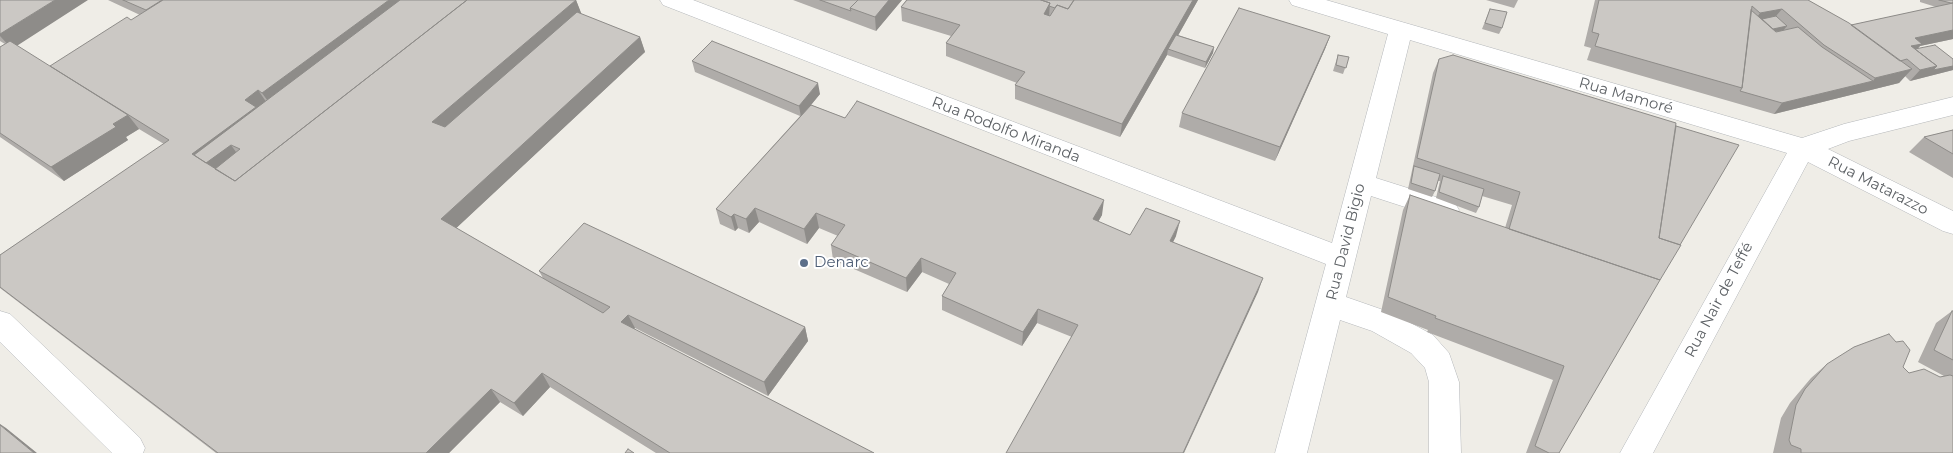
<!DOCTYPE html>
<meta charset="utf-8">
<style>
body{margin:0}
canvas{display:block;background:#efede7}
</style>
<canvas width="1953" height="453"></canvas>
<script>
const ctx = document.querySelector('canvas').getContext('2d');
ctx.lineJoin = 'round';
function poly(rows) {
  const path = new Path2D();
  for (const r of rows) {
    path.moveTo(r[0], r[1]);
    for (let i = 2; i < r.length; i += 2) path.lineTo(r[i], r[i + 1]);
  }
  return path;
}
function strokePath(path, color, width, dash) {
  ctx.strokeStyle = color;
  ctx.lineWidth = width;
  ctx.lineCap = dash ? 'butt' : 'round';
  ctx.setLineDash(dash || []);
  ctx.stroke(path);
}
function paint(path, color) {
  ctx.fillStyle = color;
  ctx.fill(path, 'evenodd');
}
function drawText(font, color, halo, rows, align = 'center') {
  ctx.font = font + ' Montserrat,sans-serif';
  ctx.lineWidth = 4;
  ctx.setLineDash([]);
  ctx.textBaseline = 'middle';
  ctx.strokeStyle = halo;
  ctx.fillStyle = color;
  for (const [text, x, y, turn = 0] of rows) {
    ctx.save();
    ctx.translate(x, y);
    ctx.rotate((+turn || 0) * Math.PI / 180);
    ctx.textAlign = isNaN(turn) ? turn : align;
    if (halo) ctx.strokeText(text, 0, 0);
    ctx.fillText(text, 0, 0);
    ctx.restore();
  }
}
const minor = poly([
 [660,0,693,0,1332,243,1388,34,1292,5,1289,0,1326,0,1802,138,1844,124,1953,97,1953,115,1849,141,1828,149,1953,211,1953,234,1943,231,1808,162,1653,453,1620,453,1787,153,1410,40,1376,178,1455,203,1459,210,1455,217,1445,220,1371,196,1346,297,1392,313,1433,335,1449,353,1459,382,1461,453,1429,453,1429,382,1425,368,1411,353,1372,331,1340,320,1307,453,1275,453,1326,264,663,5,660,0],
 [0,311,10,314,140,438,145,448,143,453,112,453,0,342,0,311]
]);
strokePath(minor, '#b4b7ba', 1);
paint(minor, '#fff');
paint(poly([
 [0,0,16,46,52,68,140,15,108,0,576,0,581,14,640,37,645,52,456,228,543,278,539,271,805,327,808,341,768,396,635,328,634,329,874,453,656,453,550,387,523,416,500,402,449,453,216,453,0,288,0,255,164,144,139,129,126,137,128,140,64,181,0,137,0,47,5,44,0,41],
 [793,0,902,0,876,31],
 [905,0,1198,0,1178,35,1214,47,1213,53,1205,68,1167,55,1120,137,1015,99,1015,85,1017,83,946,56,946,43,951,36,902,21,901,7,906,0],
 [1486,0,1518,0,1514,8],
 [1595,0,1808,0,1851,25,1936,7,1920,2,1920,0,1953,0,1953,39,1920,46,1918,48,1953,59,1953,70,1910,81,1905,76,1899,83,1774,114,1587,60,1591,48,1584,46],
 [1490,9,1502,28,1499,34,1482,29],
 [1330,36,1325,49,1275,161,1179,127,1182,113],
 [1338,55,1349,57,1343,74,1333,71],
 [1439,59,1676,123,1559,453,1526,453,1553,380,1427,332,1428,330,1381,312,1403,210,1410,195,1505,228,1512,205,1482,196,1479,207,1476,213,1436,198,1440,181,1438,181,1435,191,1432,197,1408,189,1433,73],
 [692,61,820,94,811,105,1102,215,1098,222,1130,235,1176,236,1173,242,1258,292,1072,337,1037,323,1022,346,942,310,942,296,949,284,922,272,907,292,833,260,831,245,838,236,819,228,807,244,759,222,749,233,738,228,735,231,720,224,716,209,800,116,695,72],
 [1953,130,1953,178,1909,152,1924,137],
 [1952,311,1953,311,1953,453,1773,453,1781,418,1790,403,1811,378,1827,364,1903,367,1909,373,1940,377,1944,376,1918,362,1936,323]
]), '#afaca9');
paint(poly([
 [55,0,88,0,12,49,0,36,0,34],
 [389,0,417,0,273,108,262,93],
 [576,0,582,15,441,137,432,122],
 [889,0,902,0,876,31,875,17],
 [1193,0,1198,0,1170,50,1168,49,1167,55,1120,137,1122,124],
 [1050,3,1049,17,1044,14],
 [1782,9,1771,22,1750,27,1760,13],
 [1787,26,1782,32,1765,30],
 [1953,30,1953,39,1920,46,1912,55,1907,50,1915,38],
 [1330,36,1325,49,1275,161,1280,147],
 [640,37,645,52,450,234,441,219],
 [1214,47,1213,53,1205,68,1206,62],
 [1937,66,1953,66,1953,70,1910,81,1920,70],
 [1912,69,1899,83,1774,114,1782,103,1873,81,1875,78],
 [818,83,820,94,801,117,799,106],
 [258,90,269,106,231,145,241,159,221,173,192,154,245,100],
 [128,115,139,129,126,137,128,140,64,181,51,167,113,124],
 [1104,200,1102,215,1091,234,1093,219],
 [755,208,759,222,749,233,746,219],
 [816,213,819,228,807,244,804,229],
 [734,214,738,228,735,231,731,217],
 [1180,221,1176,236,1166,256,1170,241],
 [921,258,922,272,907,292,906,278],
 [1263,278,1258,292,1184,453,1183,453],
 [1038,309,1037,323,1022,346,1023,332],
 [628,315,635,328,627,336,621,322],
 [805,327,808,341,768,396,764,382],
 [542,373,550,387,523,416,514,403],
 [491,389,500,402,449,453,426,453],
 [0,424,6,428,37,453,34,453,0,425]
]), '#8e8c89');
const building = poly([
 [0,0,55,0,0,34,0,0],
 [123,0,162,0,146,10,123,0],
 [163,0,389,0,262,93,258,90,245,100,256,107,192,154,235,181,467,0,576,0,432,122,445,127,577,12,640,37,441,219,603,313,610,307,539,271,584,223,805,327,764,382,628,315,621,322,874,453,670,453,542,373,514,403,491,389,426,453,218,453,0,287,0,255,169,140,50,66,127,17,131,20,163,0],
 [400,0,467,0,235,181,215,169,240,149,231,145,206,163,194,155,400,0],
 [820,0,858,0,850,8,851,11,820,0],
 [858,0,889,0,875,17,850,8,858,0],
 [907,0,1041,0,1050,3,1044,14,1050,16,1057,5,1068,9,1074,0,1193,0,1122,124,1015,85,1025,72,946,43,960,25,901,7,907,0],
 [1041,0,1074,0,1068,9,1057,5,1055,8,1049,6,1050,3,1041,0],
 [1599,0,1808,0,1849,23,1912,69,1875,78,1824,45,1782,9,1760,13,1752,6,1742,88,1595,46,1599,34,1592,32,1599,0],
 [1939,0,1953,0,1953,3,1951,3,1939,0],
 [1953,3,1953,30,1915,38,1922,44,1911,46,1937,66,1920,70,1907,59,1900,61,1851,25,1953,3],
 [1239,8,1330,36,1280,147,1182,113,1239,8],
 [1490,9,1507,12,1502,28,1485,23,1490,9],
 [1751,10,1776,32,1798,27,1822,47,1873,81,1782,103,1740,91,1742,88,1751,10],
 [1776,16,1787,26,1773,29,1762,19,1776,16],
 [1176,35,1214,47,1206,62,1168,49,1176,35],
 [10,41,128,115,113,124,116,127,51,167,0,133,0,47,10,41],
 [712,41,818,83,799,106,692,61,712,41],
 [1935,45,1953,59,1953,66,1933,70,1937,66,1915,49,1935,45],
 [1338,55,1349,57,1346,68,1336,65,1338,55],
 [1453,55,1676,123,1659,238,1681,245,1660,280,1509,229,1520,192,1417,158,1439,59,1453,55],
 [857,101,1104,200,1093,219,1130,235,1146,208,1180,221,1170,241,1263,278,1183,453,1006,453,1078,325,1038,309,1023,332,942,296,956,273,921,258,906,278,831,245,845,225,816,213,804,229,755,208,746,219,734,214,731,217,716,209,811,105,845,118,857,101],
 [1676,126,1739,145,1680,245,1659,238,1676,126],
 [1953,130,1953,154,1924,137,1953,130],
 [1414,166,1440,174,1435,191,1411,183,1414,166],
 [1443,176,1484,189,1479,207,1439,192,1443,176],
 [1410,195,1660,280,1559,453,1549,453,1535,446,1564,366,1435,318,1436,316,1388,297,1410,195],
 [1952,311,1953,311,1953,360,1934,350,1952,311],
 [1889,334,1896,342,1903,341,1910,350,1903,367,1909,373,1924,369,1940,377,1950,375,1953,376,1953,453,1801,453,1801,449,1791,445,1789,440,1796,405,1805,389,1827,364,1854,347,1889,334],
 [0,425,34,453,0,453,0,425],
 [628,449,634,453,625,453,628,449]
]);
paint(building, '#cbc8c4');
strokePath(building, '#8e8c89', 1);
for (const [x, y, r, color] of [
 [804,263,5,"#5c6f8a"]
]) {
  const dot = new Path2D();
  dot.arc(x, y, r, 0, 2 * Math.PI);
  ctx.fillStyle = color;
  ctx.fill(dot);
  strokePath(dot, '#fff', 2);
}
drawText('15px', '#5e6266', '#fff', [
 ["Rua Mamoré",1626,96,16],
 ["Rua Rodolfo Miranda",1006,130,21],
 ["Rua Matarazzo",1878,186,27],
 ["Rua David Bigio",1346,242,-76],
 ["Rua Nair de Teffé",1719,300,-62]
]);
drawText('15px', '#4e5e75', '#fff', [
 ["Denarc",814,263]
], 'left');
</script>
